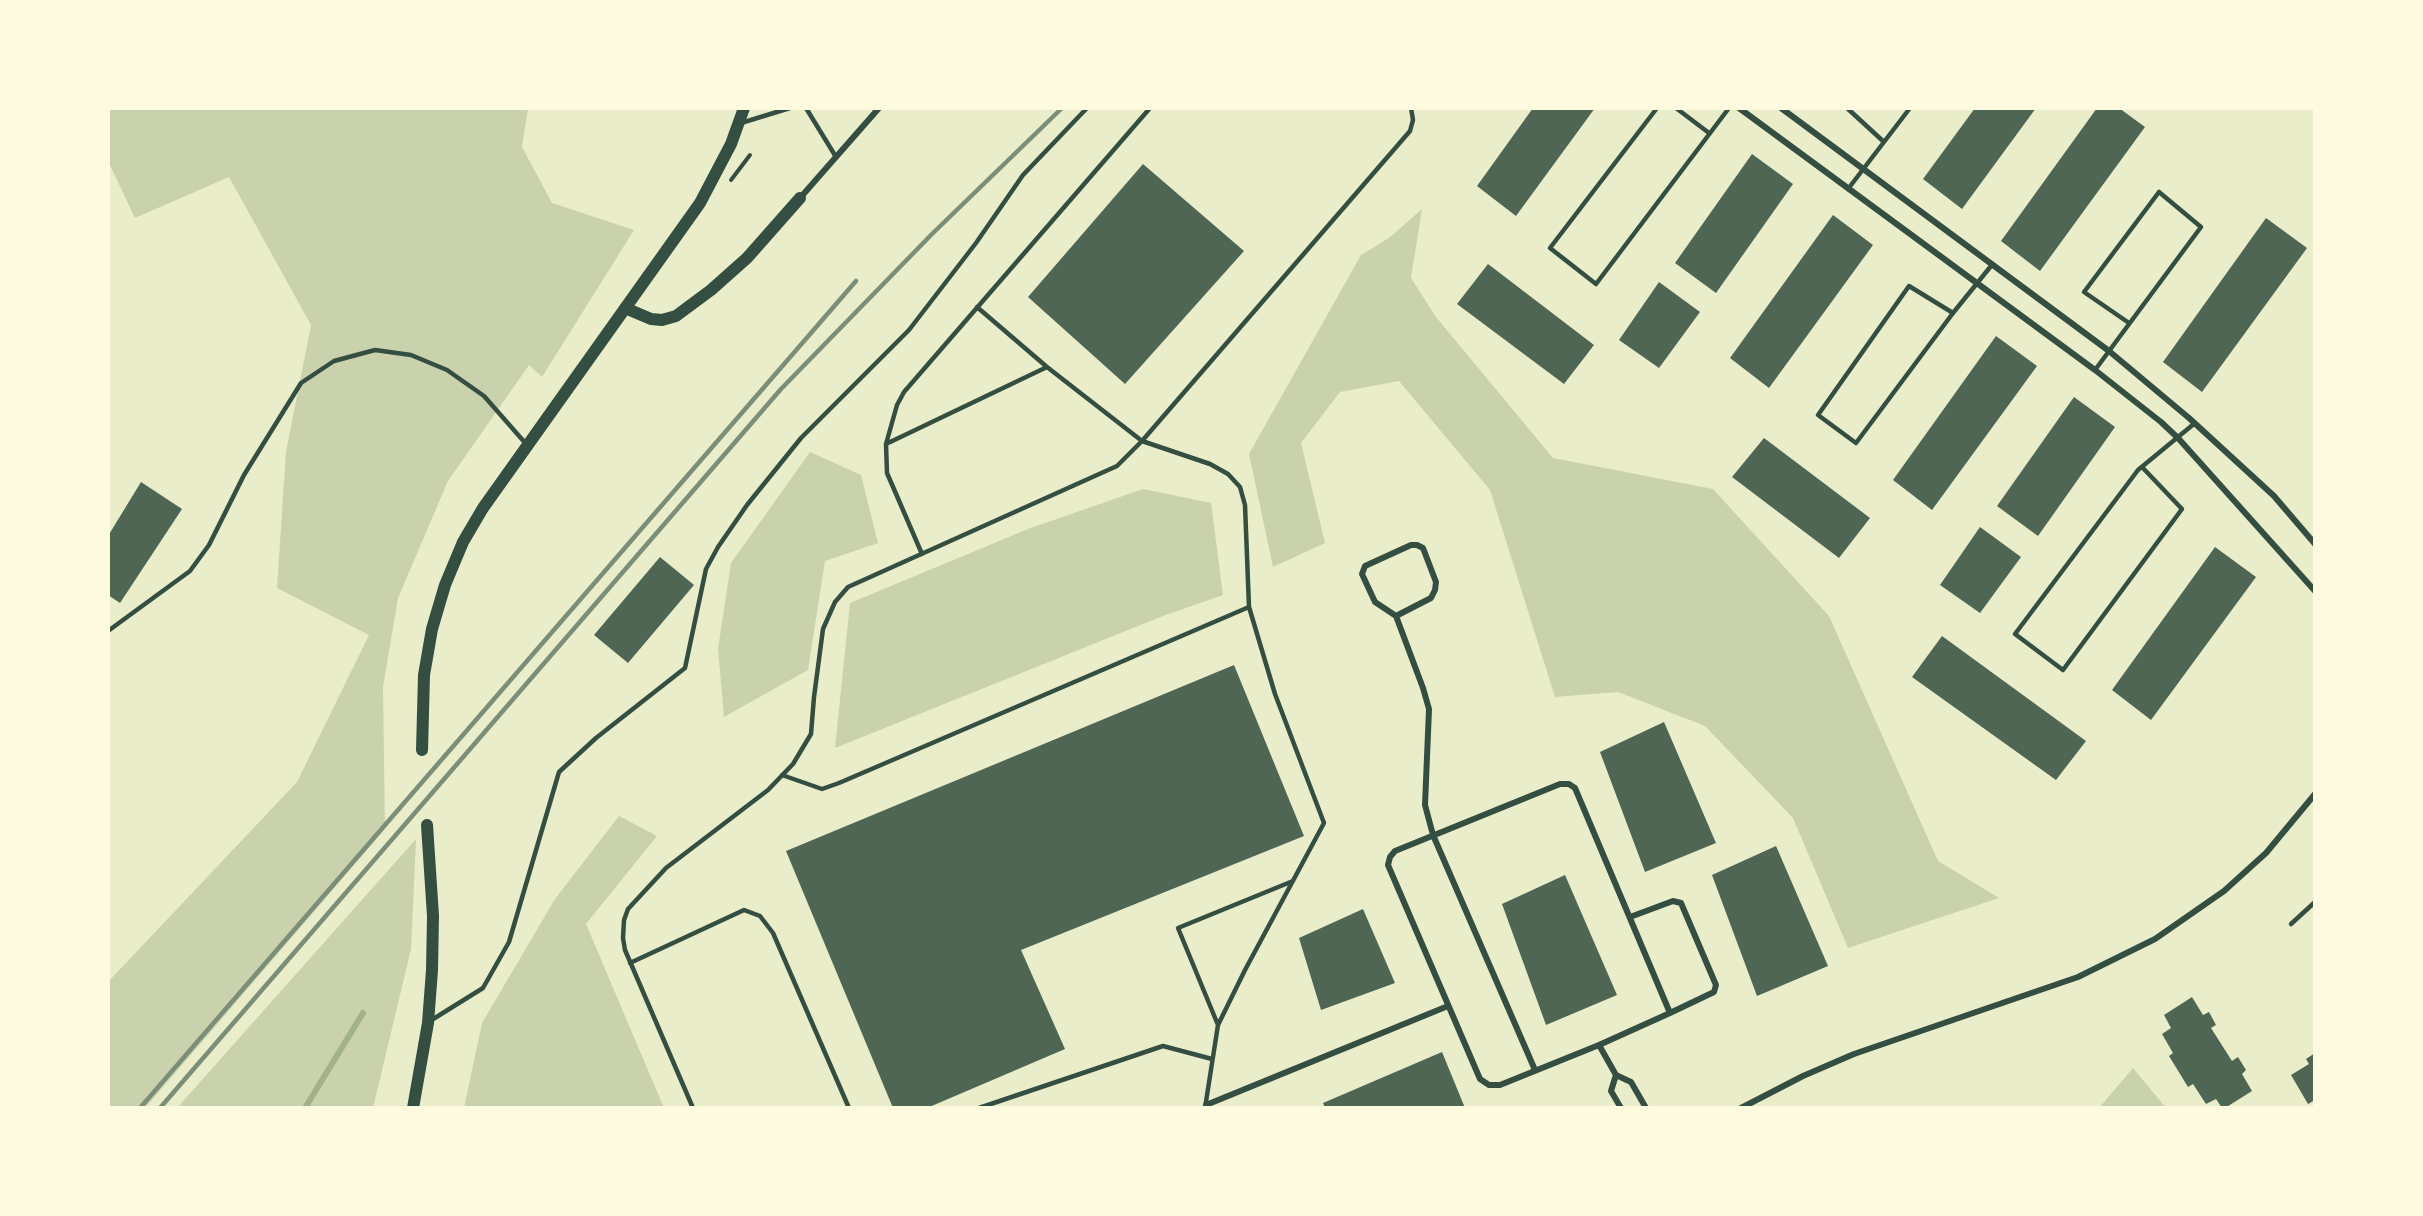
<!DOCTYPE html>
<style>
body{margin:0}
#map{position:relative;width:2423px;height:1216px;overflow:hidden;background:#e9edc9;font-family:Lato,sans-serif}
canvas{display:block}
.frame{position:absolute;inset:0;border:110px solid #fefae0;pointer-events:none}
</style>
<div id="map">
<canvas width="2423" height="1216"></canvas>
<div class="frame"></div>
</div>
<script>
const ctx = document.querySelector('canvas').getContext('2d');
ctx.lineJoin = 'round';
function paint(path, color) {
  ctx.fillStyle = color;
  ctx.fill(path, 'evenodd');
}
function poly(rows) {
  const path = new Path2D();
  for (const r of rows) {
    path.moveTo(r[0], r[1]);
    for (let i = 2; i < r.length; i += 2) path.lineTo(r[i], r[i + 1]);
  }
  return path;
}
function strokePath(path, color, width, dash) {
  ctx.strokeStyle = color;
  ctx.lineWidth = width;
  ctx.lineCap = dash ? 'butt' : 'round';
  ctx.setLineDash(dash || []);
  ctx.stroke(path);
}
paint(poly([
 [108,108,528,108,522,147,552,203,634,230,542,377,529,365,448,481,398,598,383,687,385,829,145,1108,108,1108,108,982,297,782,369,635,277,588,286,452,311,325,229,177,135,218,108,161],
 [1422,209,1411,278,1436,317,1553,458,1713,489,1829,616,1938,861,1999,898,1848,948,1793,818,1705,726,1618,692,1555,697,1490,490,1399,381,1340,392,1301,443,1325,543,1273,567,1249,454,1361,255,1389,238],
 [810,452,861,475,878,543,825,561,808,670,724,717,718,649,731,563],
 [1143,489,1211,503,1223,595,1163,616,835,748,850,603,1028,529],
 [619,816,657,836,586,924,664,1108,464,1108,482,1023,555,899],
 [416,839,411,949,373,1108,177,1108],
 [2133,1068,2166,1108,2099,1108]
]), '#cad2ad');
strokePath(poly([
 [305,1108,363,1013]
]), '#a3b18a', 6);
paint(poly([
 [1533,108,1595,108,1516,216,1477,186],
 [1975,108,2036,108,1962,209,1923,179],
 [2097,108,2119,108,2145,127,2040,271,2001,241],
 [1752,154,1793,184,1716,293,1675,263],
 [1143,164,1244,251,1125,384,1028,297],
 [1833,215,1873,245,1769,388,1730,358],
 [2266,218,2307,248,2202,392,2163,362],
 [1488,264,1594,345,1564,384,1457,304],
 [1659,282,1700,312,1659,368,1619,340],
 [1996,336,2037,366,1932,510,1893,480],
 [2074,397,2115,427,2038,536,1997,506],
 [1764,438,1870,518,1839,558,1732,477],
 [141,482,182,509,120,603,108,595,108,536],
 [1980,527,2021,557,1980,613,1940,585],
 [2215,547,2256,577,2151,720,2112,690],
 [660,557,694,585,628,663,594,635],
 [1942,636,2086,741,2056,780,1912,677],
 [1234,665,1304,836,1021,950,1065,1049,927,1108,893,1108,786,851],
 [1664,722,1716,843,1645,872,1600,752],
 [1776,846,1828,966,1757,996,1712,875],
 [1565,875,1617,995,1546,1025,1502,904],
 [1363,909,1395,983,1321,1010,1299,938],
 [2192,997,2203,1015,2209,1012,2216,1025,2211,1028,2232,1061,2238,1057,2246,1070,2242,1074,2252,1091,2225,1108,2222,1108,2216,1099,2206,1104,2193,1084,2188,1087,2169,1056,2173,1053,2162,1034,2171,1028,2164,1015],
 [1442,1052,1465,1108,1325,1108,1323,1103],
 [2315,1053,2315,1100,2308,1104,2291,1075,2309,1064,2306,1059]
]), '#4f6655');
strokePath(poly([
 [731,180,750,155]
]), '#344e41', 4);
strokePath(poly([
 [806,108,836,157],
 [1657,108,1550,248,1596,284,1729,108],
 [1676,108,1709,133],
 [1847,108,1884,142],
 [741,123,790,108],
 [1848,189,1910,108],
 [977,307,1047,367],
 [1953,313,1909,286,1818,415,1856,443,1953,313,1991,266],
 [2095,370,2201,227,2159,192,2084,292,2129,323],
 [2142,467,2182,509,2063,670,2015,634,2138,470,2195,423],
 [922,554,887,473,886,444,897,405,904,392,1150,108],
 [1249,607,1245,505,1240,487,1228,474,1210,464,1142,441,1410,131,1413,120,1411,108],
 [108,631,190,571,209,545,244,475,301,383,334,361,375,350,411,355,447,370,484,396,527,445],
 [782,775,822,789,839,783,1249,607,1275,694,1324,823,1245,970,1218,1025,1205,1108],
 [2291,924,2315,902],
 [630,963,744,910,760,916,773,933,849,1108],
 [430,1021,483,988,509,942,559,772,596,738,685,668,706,569,718,547,747,505,801,438,909,330,976,243,1023,175,1087,108],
 [1218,1025,1178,928,1293,881],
 [693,1108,625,950,623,938,624,920,628,909,666,868,768,790,793,764,811,734,814,697,823,629,835,602,848,587,1117,466,1142,441,1047,367,886,444],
 [979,1108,1163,1046,1212,1059]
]), '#344e41', 4.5);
strokePath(poly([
 [1739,108,2095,370,2161,422,2178,438,2315,591],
 [1781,108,2109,351,2189,418,2274,496,2315,544],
 [800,198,879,108],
 [1396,616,1431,598,1435,590,1436,582,1423,548,1417,545,1411,545,1365,566,1362,574,1375,602,1396,616,1423,688,1429,709,1425,805,1433,835,1535,1070],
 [1630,917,1673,901,1681,903,1716,985,1714,992,1670,1013],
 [1599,1045,1670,1013,1575,788,1569,784,1560,784,1395,851,1390,857,1388,865,1480,1079,1489,1085,1500,1085,1599,1045,1616,1075,1631,1082,1646,1108],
 [1616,1075,1611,1091,1621,1108],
 [1206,1105,1448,1006],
 [1741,1108,1803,1076,1854,1054,2078,977,2155,939,2224,891,2266,853,2315,794]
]), '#344e41', 6);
strokePath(poly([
 [625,308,651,319,662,320,676,316,711,290,747,258,800,198],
 [422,750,424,675,432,629,445,585,463,542,483,508,700,203,731,144,744,108],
 [413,1108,428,1023,432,970,433,916,427,825]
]), '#344e41', 12);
strokePath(poly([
 [140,1108,856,281],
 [160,1108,781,389,932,234,1062,108]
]), '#7c8e77', 4.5);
</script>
